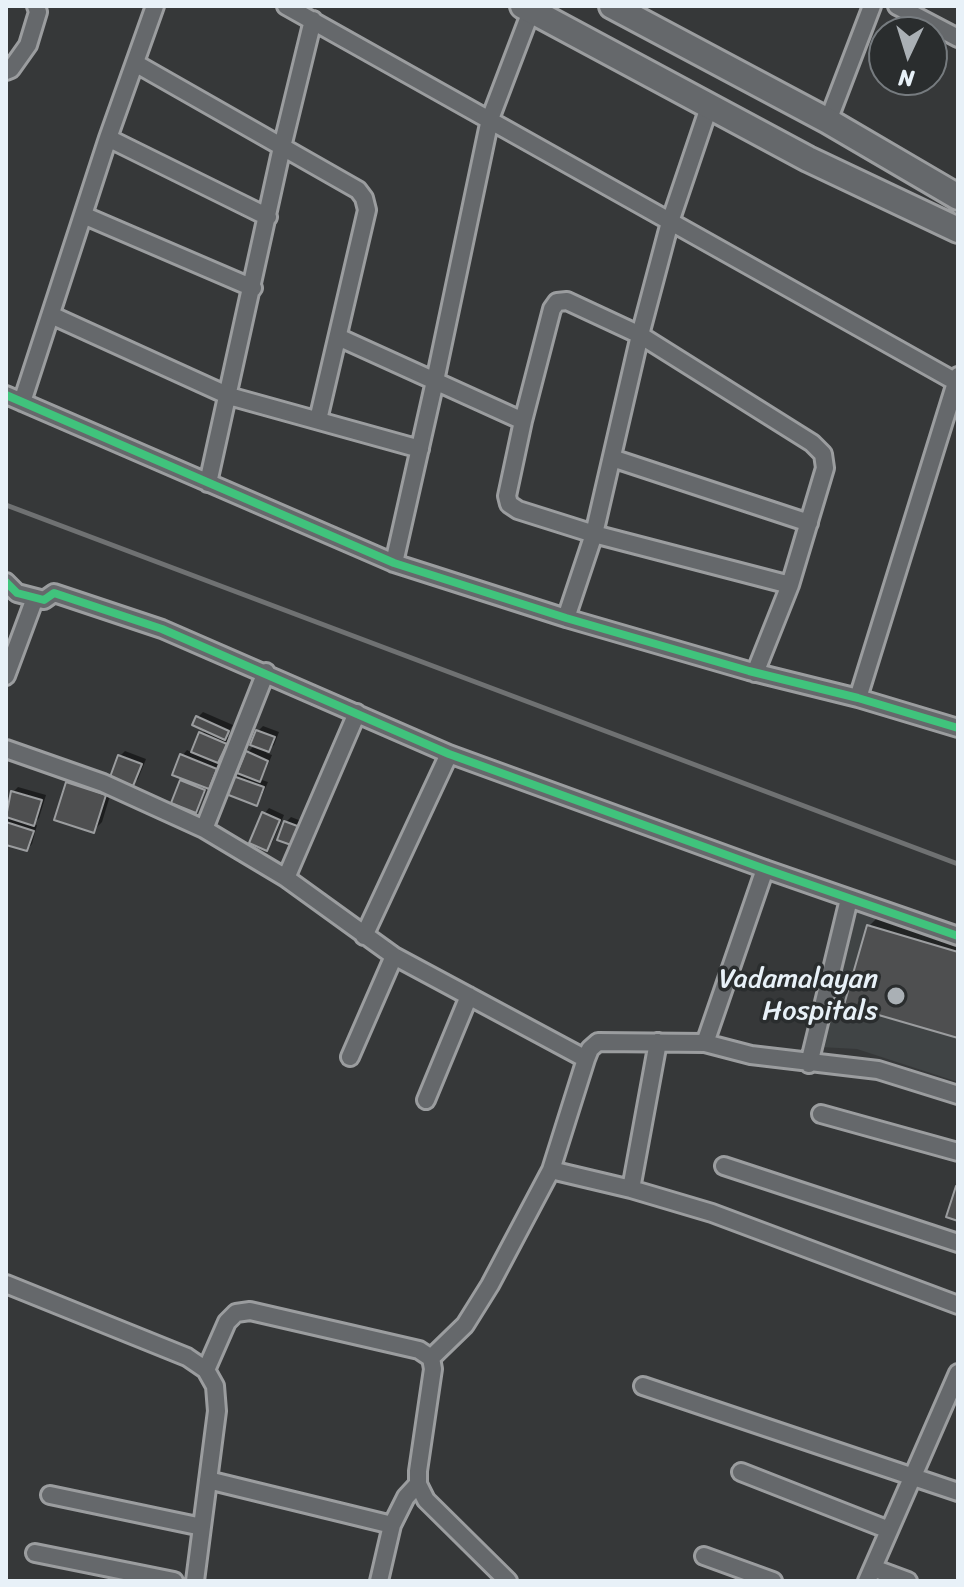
<!DOCTYPE html>
<style>
body{margin:0}
#map{position:relative;width:964px;height:1587px;overflow:hidden;background:#363839;font-family:Sriracha,sans-serif}
canvas{display:block}
.frame{position:absolute;inset:0;border:8px solid #e8f1f8;pointer-events:none}
.north{position:absolute;left:868px;top:16px;width:80px;height:80px;box-sizing:border-box;background:#2a2d2e;border:2px solid #767b7f;border-radius:50%;rotate:184deg;font-size:22px;font-weight:700;line-height:32px;text-align:center;color:#e8f1f8}
.north::after{content:'';display:block;margin:auto;width:28px;height:36px;background:#aab0b5;clip-path:polygon(50% 0,100% 100%,50% 72%,0 100%)}
</style>
<div id="map">
<canvas width="964" height="1587"></canvas>
<div class="frame"></div>
<div class="north">N</div>
</div>
<script>
const ctx = document.querySelector('canvas').getContext('2d');
ctx.lineJoin = 'round';
function paint(path, color) {
  ctx.fillStyle = color;
  ctx.fill(path, 'evenodd');
}
function poly(rows) {
  const path = new Path2D();
  for (const r of rows) {
    path.moveTo(r[0], r[1]);
    for (let i = 2; i < r.length; i += 2) path.lineTo(r[i], r[i + 1]);
  }
  return path;
}
function strokePath(path, color, width, dash) {
  ctx.strokeStyle = color;
  ctx.lineWidth = width;
  ctx.lineCap = dash ? 'butt' : 'round';
  ctx.setLineDash(dash || []);
  ctx.stroke(path);
}
function drawText(font, color, halo, rows, align = 'center') {
  ctx.font = font + ' Sriracha,sans-serif';
  ctx.lineWidth = 7;
  ctx.setLineDash([]);
  ctx.textBaseline = 'middle';
  ctx.strokeStyle = halo;
  ctx.fillStyle = color;
  for (const [text, x, y, turn = 0] of rows) {
    ctx.save();
    ctx.translate(x, y);
    ctx.rotate((+turn || 0) * Math.PI / 180);
    ctx.textAlign = isNaN(turn) ? turn : align;
    if (halo) ctx.strokeText(text, 0, 0);
    ctx.fillText(text, 0, 0);
    ctx.restore();
  }
}
paint(poly([
 [858,910,958,944,958,1082,857,1049,820,1047]
]), '#404445');
paint(poly([
 [203,712,233,725,226,736,230,738,223,756,217,762,221,763,214,781,208,786,200,805,195,810,182,781,186,778,182,756,187,750,193,753,205,729,198,717],
 [263,726,279,732,274,745,266,753,272,755,264,774,259,779,268,782,261,798,256,804,234,777,240,772,247,753,256,744,258,731],
 [125,751,146,759,138,779,133,784,120,756],
 [76,775,113,786,102,822,93,831,68,783],
 [18,787,46,795,39,818,33,824,37,825,32,844,27,849,6,843,6,816,13,792],
 [269,808,284,815,272,843,266,848,264,814],
 [291,817,304,822,298,838,286,822],
 [880,915,958,938,958,1035,869,926]
]), '#0007');
const building = poly([
 [196,716,229,731,225,740,192,725,196,716],
 [256,730,275,737,269,752,250,745,256,730],
 [199,732,227,744,218,763,191,752,199,732],
 [246,751,268,761,260,782,237,773,246,751],
 [180,754,217,769,209,789,172,775,180,754],
 [118,755,142,764,133,786,110,777,118,755],
 [233,776,264,787,257,806,226,794,233,776],
 [180,780,205,790,196,813,171,803,180,780],
 [66,782,106,795,94,833,54,820,66,782],
 [11,791,42,800,34,826,6,817,11,791],
 [262,812,280,820,267,851,249,843,262,812],
 [284,821,300,827,294,846,277,840,284,821],
 [6,822,34,831,27,851,6,845,6,822],
 [867,925,958,952,958,1038,844,1005,867,925],
 [956,1186,958,1187,958,1221,946,1217,956,1186]
]);
paint(building, '#4e4f50');
strokePath(building, '#9b9d9f', 2);
const minor = poly([
 [286,6,958,383],
 [897,6,958,38],
 [135,63,358,190,364,198,367,210,318,420],
 [6,71,11,69,28,45,38,12,36,6],
 [828,121,872,6],
 [108,138,268,217],
 [83,215,253,288],
 [51,315,229,396,420,449],
 [338,337,523,421,552,309,557,302,567,301,640,335,812,443,823,454,825,468,790,585,755,673],
 [6,395,394,563,566,618,749,671,858,698,958,728],
 [22,402,108,138,155,6],
 [523,421,507,496,509,504,518,510,594,534,790,585],
 [612,458,809,523],
 [208,483,282,147,313,20],
 [394,563,435,381,490,119,533,6],
 [6,582,17,593,44,600,54,593,162,629,449,754,765,869,958,936],
 [566,618,594,534,640,335,670,222,709,107],
 [6,676,35,598],
 [858,698,958,376],
 [6,749,103,783,204,829,286,878,394,956,586,1059],
 [204,829,266,672],
 [286,878,357,713],
 [364,936,449,754],
 [705,1043,765,869],
 [350,1057,394,956],
 [809,1064,849,899],
 [426,1100,469,996],
 [821,1114,958,1152],
 [724,1166,958,1243],
 [551,1170,631,1189,712,1213,958,1305],
 [631,1189,658,1042],
 [6,1284,187,1357,206,1370,215,1386,217,1411,195,1581],
 [431,1358,465,1325,490,1285,551,1170,586,1059,590,1049,598,1042,705,1043,751,1055,878,1070,958,1095],
 [206,1370,227,1322,236,1313,250,1311,419,1350,431,1358,433,1369,418,1471,418,1484,426,1500,508,1581],
 [643,1386,958,1492],
 [741,1472,889,1530],
 [208,1480,392,1525],
 [50,1495,202,1527],
 [35,1553,174,1581],
 [704,1556,773,1581],
 [873,1568,908,1581],
 [379,1581,392,1525,406,1497,418,1484],
 [867,1581,958,1373]
]);
const secondary = poly([
 [523,6,808,159,958,230],
 [612,6,828,121,958,197]
]);
strokePath(minor, '#9b9d9f', 22);
strokePath(secondary, '#9b9d9f', 30);
strokePath(minor, '#65686b', 16);
strokePath(secondary, '#65686b', 24);
strokePath(poly([
 [6,505,958,864]
]), '#6f7172', 5);
strokePath(poly([
 [6,395,394,563,566,618,749,671,858,698,958,728],
 [6,582,17,593,44,600,54,593,162,629,449,754,765,869,958,936]
]), '#40c37c', 8);
for (const [x, y, r, color] of [
 [896,996,10,"#aab0b5"]
]) {
  const dot = new Path2D();
  dot.arc(x, y, r, 0, 2 * Math.PI);
  ctx.fillStyle = color;
  ctx.fill(dot);
  strokePath(dot, '#2a2d2e', 3);
}
drawText('28px', '#e8f1f8', '#2a2d2e', [
 ["Vadamalayan",878,980],
 ["Hospitals",878,1012]
], 'right');
</script>
